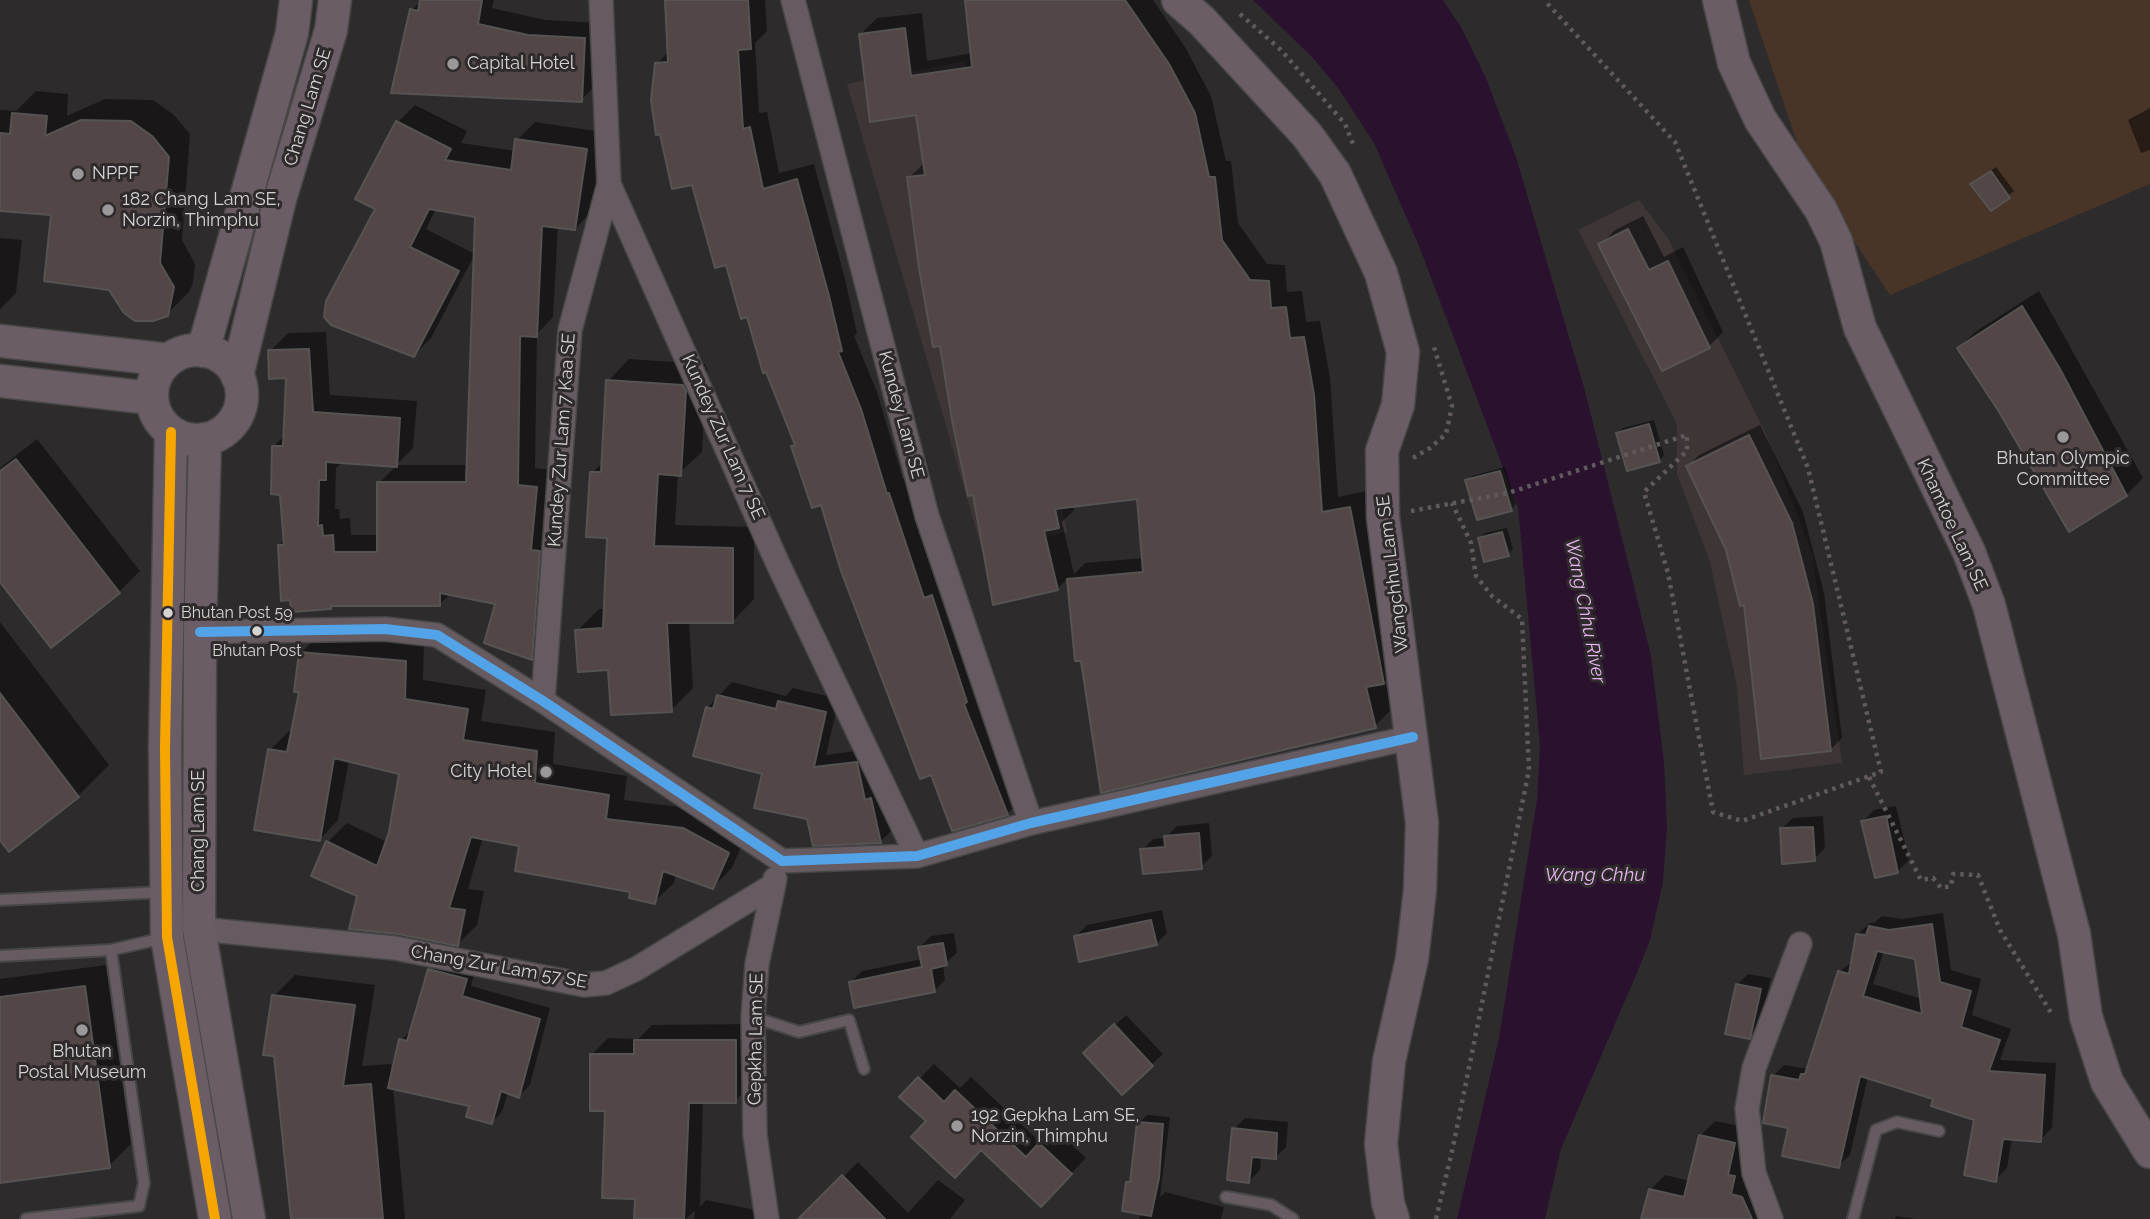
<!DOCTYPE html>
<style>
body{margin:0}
canvas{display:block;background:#2e2b2c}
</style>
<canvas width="2150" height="1219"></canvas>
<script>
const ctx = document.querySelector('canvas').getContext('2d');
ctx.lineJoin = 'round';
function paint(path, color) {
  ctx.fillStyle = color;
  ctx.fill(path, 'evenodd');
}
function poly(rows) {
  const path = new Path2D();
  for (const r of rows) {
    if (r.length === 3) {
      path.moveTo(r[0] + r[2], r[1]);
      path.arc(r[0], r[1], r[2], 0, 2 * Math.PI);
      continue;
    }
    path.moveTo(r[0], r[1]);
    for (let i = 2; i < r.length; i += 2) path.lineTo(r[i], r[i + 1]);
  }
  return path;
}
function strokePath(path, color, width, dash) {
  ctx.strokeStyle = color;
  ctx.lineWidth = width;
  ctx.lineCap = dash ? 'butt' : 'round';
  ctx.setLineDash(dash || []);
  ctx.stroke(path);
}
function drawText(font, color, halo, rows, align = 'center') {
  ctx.font = font + ' Raleway,sans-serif';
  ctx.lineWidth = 6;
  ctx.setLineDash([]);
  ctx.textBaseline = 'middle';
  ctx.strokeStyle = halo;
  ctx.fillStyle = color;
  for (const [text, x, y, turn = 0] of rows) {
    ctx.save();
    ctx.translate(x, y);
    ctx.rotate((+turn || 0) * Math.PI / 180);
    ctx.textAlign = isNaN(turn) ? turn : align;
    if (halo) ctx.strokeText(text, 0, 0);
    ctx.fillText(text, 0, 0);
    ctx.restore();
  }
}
paint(poly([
 [965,61,1067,532,983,553,847,84],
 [1639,200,1669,240,1765,432,1812,552,1842,763,1744,775,1737,686,1710,562,1677,474,1677,424,1578,230]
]), '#3e3537');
paint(poly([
 [1749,0,2150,0,2150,184,1890,295,1806,169]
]), '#493428');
paint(poly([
 [1253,0,1443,0,1461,27,1486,78,1516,157,1585,391,1635,590,1651,656,1664,762,1667,828,1663,882,1650,940,1639,968,1561,1149,1545,1219,1457,1219,1499,1038,1537,799,1540,745,1518,507,1419,246,1374,143,1338,88,1313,58]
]), '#2a122f');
paint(poly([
 [422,0,494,0,492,8,545,20,600,23,597,84,581,100,412,10],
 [667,0,765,0,767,31,755,43,759,113,767,112,779,173,814,164,845,279,857,333,854,336,877,392,903,479,905,478,1023,797,1007,814,822,503,793,446,796,443,727,263,657,64,669,51],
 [967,0,1153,0,1185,47,1211,96,1226,161,1231,161,1238,223,1267,264,1285,265,1287,292,1302,291,1306,322,1320,321,1330,378,1338,497,1366,491,1400,665,1385,681,1392,709,1375,726,1076,660,1068,578,1057,589,974,493,909,178,925,162,917,113,861,34,877,18,922,13,927,61,972,53],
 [1139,497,1144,558,1085,563,1074,574,1062,522,1074,510,1073,505],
 [36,91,68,94,67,116,105,99,153,100,174,115,190,134,182,240,195,264,193,283,189,292,167,314,53,214,0,209,0,110,16,111],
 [415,105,467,131,461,143,516,151,517,140,535,122,603,132,592,211,575,229,558,226,553,317,537,334,535,468,554,470,549,641,531,658,497,603,451,593,439,605,333,605,330,608,280,545,286,539,282,493,274,446,286,434,288,376,270,351,288,333,326,332,330,395,417,401,413,448,396,465,469,465,477,216,436,209,426,229,475,254,431,338,414,355,377,208,398,122],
 [342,462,396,466,379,483,379,535,351,535,350,518,340,519,339,509,335,509,336,468],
 [2150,108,2150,150,2141,153,2128,120],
 [1996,167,2014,191,1991,209,1978,179],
 [1643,216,1664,257,1683,247,1723,332,1709,346,1601,244,1615,230],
 [0,238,22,240,16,293,0,309],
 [2039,291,2143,478,2126,495,2070,529,2000,409,1959,348,1975,332],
 [629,359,705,364,707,369,702,452,678,474,675,525,754,527,754,599,733,621,689,621,693,688,671,710,609,668,577,631,599,609,606,609,608,537,592,473,603,462,608,381],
 [1654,420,1664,455,1659,461,1618,433,1623,428],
 [1760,425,1803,512,1824,593,1842,738,1830,750,1746,603,1728,550,1688,466,1699,455],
 [37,439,140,571,119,592,0,579,0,468],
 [1505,467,1516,504,1511,509,1467,481,1472,476],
 [1507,528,1513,549,1508,554,1480,538,1485,533],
 [0,622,109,765,78,796,10,849,0,837],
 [320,633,424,643,423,680,486,690,481,721,555,732,553,764,627,776,624,800,703,810,747,833,732,868,713,887,676,874,674,883,654,902,521,844,483,837,468,889,484,891,477,925,458,944,313,875,328,842,347,823,387,842,401,772,349,760,338,820,319,840,270,750,289,731,293,731,301,691,301,653],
 [732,682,786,696,793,688,839,699,826,755,870,749,894,828,880,842,809,818,707,708],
 [1896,806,1909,860,1898,871,1863,821,1874,810],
 [1823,816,1825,848,1814,859,1781,829,1793,818],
 [1209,823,1212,856,1201,867,1142,850,1153,839,1165,838,1177,826],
 [1162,910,1167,933,1156,944,1076,936,1087,925],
 [1943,913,1951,970,1981,979,1972,1015,2011,1029,2000,1060,2056,1063,2052,1128,2040,1140,2012,1138,2007,1168,1995,1180,1976,1119,1935,1097,1868,1077,1850,1155,1838,1166,1790,1127,1773,1076,1784,1065,1809,1069,1839,972,1853,961,1858,934,1870,923,1874,923,1882,916,1902,919],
 [1884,951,1916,957,1922,999,1873,984],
 [954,933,957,953,943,965,945,980,934,991,851,982,862,971,922,959,920,947,931,936],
 [441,959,476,968,471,986,550,1008,530,1085,519,1096,508,1092,502,1112,492,1122,471,1105,393,1087,405,1219,292,1219,274,996,295,975,375,985,362,1066,391,1064,392,1075,401,1040,413,1028,430,970],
 [106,965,131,1144,109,1166,0,1181,0,979],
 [1748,974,1771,978,1760,1026,1749,1037,1737,985],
 [1126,1015,1163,1054,1122,1092,1097,1042],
 [751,1024,751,1085,735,1101,703,1101,700,1207,706,1200,755,1210,754,1219,694,1219,695,1210,686,1219,636,1219,637,1197,606,1109,592,1054,608,1038,638,1039,652,1025],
 [934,1064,960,1088,971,1077,1041,1143,1055,1129,1086,1158,1056,1189,928,1121,902,1097],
 [1147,1115,1170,1117,1160,1197,1165,1192,1224,1207,1221,1219,1138,1219,1143,1213,1128,1183,1132,1178,1139,1123],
 [1245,1118,1288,1122,1286,1147,1275,1158,1261,1156,1260,1170,1249,1181,1234,1129],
 [1715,1121,1749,1128,1762,1219,1645,1219,1650,1190,1665,1175,1690,1181,1700,1136],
 [858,1162,908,1213,938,1180,965,1200,950,1219,818,1219,809,1211],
 [1897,1216,1916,1219,1894,1219]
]), '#0007');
const building = poly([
 [420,0,482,0,478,24,528,35,585,38,582,102,391,93,410,9,418,11,420,0],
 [665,0,748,0,751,49,738,50,743,129,750,127,763,189,797,179,829,296,842,351,838,352,861,409,887,494,889,493,924,598,932,595,967,702,964,704,1008,815,952,831,931,775,920,779,841,571,821,505,812,508,791,446,795,445,766,372,763,373,747,317,741,319,726,265,715,268,692,185,672,189,660,134,656,135,651,100,655,63,668,62,665,0],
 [965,0,1125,0,1169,64,1195,113,1209,177,1215,177,1222,240,1250,280,1269,281,1271,308,1286,307,1290,338,1304,337,1314,395,1322,512,1350,507,1384,684,1366,687,1376,728,1101,793,1081,661,1075,661,1067,579,1143,572,1137,499,1055,509,1059,528,1044,531,1058,590,993,605,973,495,968,496,952,420,940,346,933,347,919,268,907,177,925,175,916,115,870,122,859,34,905,28,911,76,972,67,965,0],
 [12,113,47,116,45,136,81,120,131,121,152,136,169,157,160,263,174,287,168,316,153,321,135,321,124,313,109,290,44,281,51,215,0,211,0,133,10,134,12,113],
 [396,121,451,149,445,160,511,170,515,139,587,149,575,230,542,226,537,337,520,336,518,485,537,487,531,550,540,551,532,660,484,643,495,604,440,593,440,606,331,606,331,609,291,612,290,600,281,601,278,545,284,545,280,495,271,494,272,446,283,446,286,378,269,379,268,350,309,349,313,412,400,418,397,467,326,462,326,480,319,480,318,526,322,525,323,536,333,535,334,552,377,552,377,482,466,482,475,217,429,209,410,247,459,271,414,357,331,325,324,317,326,301,375,209,355,199,396,121],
 [1991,171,2010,198,1991,211,1970,184,1991,171],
 [1628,229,1649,270,1668,261,1710,348,1662,371,1598,244,1628,229],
 [2022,306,2060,369,2127,496,2069,532,1998,410,1957,348,2022,306],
 [606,380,683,385,686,391,681,476,658,474,654,546,733,548,733,623,667,623,672,712,611,715,608,670,578,672,575,630,603,628,607,538,586,537,590,472,601,472,606,380],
 [1649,424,1660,462,1627,471,1616,433,1649,424],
 [1749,435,1792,523,1813,604,1831,751,1761,759,1744,605,1740,606,1726,550,1686,466,1749,435],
 [16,459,120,593,51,648,0,582,0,471,16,459],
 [1500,471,1512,511,1477,520,1465,480,1500,471],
 [1502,532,1509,556,1484,562,1478,538,1502,532],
 [299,652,406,661,405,699,468,709,463,740,537,751,535,783,609,795,606,819,683,828,729,853,713,889,663,871,655,904,629,898,630,892,515,871,519,846,471,837,449,908,465,910,458,946,398,934,349,929,357,896,311,876,326,841,377,866,389,832,399,774,334,758,320,841,254,830,268,749,287,752,299,692,294,692,299,652],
 [0,693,79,797,9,852,0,840,0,693],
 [717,695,776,709,778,701,826,712,814,767,857,762,865,800,871,798,881,843,813,846,807,819,754,808,762,774,693,756,706,707,713,709,717,695],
 [1886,816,1898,873,1875,878,1861,821,1886,816],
 [1813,827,1815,861,1782,864,1780,828,1813,827],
 [1199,833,1202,869,1143,874,1140,849,1165,847,1164,836,1199,833],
 [1151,920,1157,945,1079,962,1074,936,1151,920],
 [1932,924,1940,982,1971,991,1961,1027,2000,1040,1989,1071,2045,1075,2041,1142,2003,1139,1996,1182,1964,1175,1974,1120,1931,1106,1933,1099,1860,1076,1839,1168,1782,1156,1788,1128,1763,1123,1771,1075,1799,1080,1801,1074,1805,1074,1838,971,1849,974,1856,934,1866,935,1869,926,1889,930,1932,924],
 [1877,951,1915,959,1922,1014,1863,996,1877,951],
 [943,943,947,965,931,969,935,992,854,1008,849,982,922,967,918,947,943,943],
 [428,969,467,979,462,996,540,1019,519,1098,501,1091,492,1124,466,1117,469,1106,388,1088,399,1039,407,1041,428,969],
 [1736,984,1761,989,1750,1039,1725,1034,1736,984],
 [85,986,110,1168,0,1183,0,997,85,986],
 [272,995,355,1005,343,1086,371,1084,383,1219,291,1219,274,1056,263,1055,272,995],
 [1114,1024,1153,1066,1122,1095,1083,1053,1114,1024],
 [634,1040,736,1040,736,1103,689,1103,684,1219,634,1219,635,1199,602,1198,605,1111,590,1111,590,1054,634,1054,634,1040],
 [918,1077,944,1102,955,1090,1026,1157,1039,1143,1072,1174,1041,1207,981,1150,955,1178,911,1137,926,1121,899,1097,918,1077],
 [1137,1122,1163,1124,1159,1178,1151,1216,1122,1211,1126,1182,1130,1182,1137,1122],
 [1232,1128,1277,1133,1276,1159,1252,1157,1249,1183,1227,1180,1232,1128],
 [1699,1135,1735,1143,1728,1175,1735,1176,1731,1194,1742,1197,1752,1219,1641,1219,1649,1189,1684,1197,1699,1135],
 [842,1175,885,1219,798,1219,842,1175]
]);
paint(building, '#524746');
strokePath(building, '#565353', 2);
const lane = poly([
 [0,900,165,892],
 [0,956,111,950,164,938],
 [753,1017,799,1032,849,1020,864,1069],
 [1226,1197,1271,1205,1293,1219],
 [26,1219,139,1206,144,1183,111,950],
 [1853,1219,1876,1130,1897,1122,1939,1131]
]);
const street = poly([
 [601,0,609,184,778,564,917,856],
 [793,0,927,516,1031,823],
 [200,632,385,629,437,635,543,701,782,861,917,856,1031,823,1413,737],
 [543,701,570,330,609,184],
 [199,929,395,948,584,985,606,983,636,969,772,886],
 [767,1219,755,1135,753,1017,757,964,775,879],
 [1771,1219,1754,1173,1747,1109,1754,1068,1800,944]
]);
const secondary = poly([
 [1178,0,1202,21,1307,135,1335,174,1381,273,1403,352,1398,405,1382,451,1383,517,1422,823,1420,890,1412,959,1389,1061,1381,1144,1388,1203,1393,1219],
 [1719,0,1734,63,1760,119,1821,210,1836,241,1860,328,1969,552,1989,605,2074,934,2086,1017,2107,1082,2150,1152],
 [0,341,169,360],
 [197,395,45],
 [203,351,292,33,296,0],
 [237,376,280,199,331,30,335,0],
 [0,381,151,398],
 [171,432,165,747,167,937,215,1219],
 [205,439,200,632,199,929,249,1219]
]);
strokePath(lane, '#484747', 14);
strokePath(street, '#484747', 26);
strokePath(secondary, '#484747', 35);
strokePath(poly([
 [1240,14,1281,50,1345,124,1353,144],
 [1413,458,1430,448,1446,434,1452,406,1434,347],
 [1411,511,1508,493,1687,435,1687,451,1644,492,1668,573,1713,812,1742,821,1881,772,1808,468,1675,142,1544,0],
 [1869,777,1921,880,1933,878,1941,888,1951,886,1953,874,1978,875,2000,930,2053,1016],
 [1436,1219,1453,1147,1529,770,1522,619,1492,596,1476,576,1471,543,1452,503]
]), '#61595d', 4.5, [3.5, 5]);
strokePath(lane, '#655b61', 10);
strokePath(street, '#655b61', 23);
strokePath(secondary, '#6b5d65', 32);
strokePath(poly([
 [171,432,165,747,167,937,215,1219]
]), '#f7a600', 10);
strokePath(poly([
 [200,632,385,629,437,635,543,701,782,861,917,856,1031,823,1413,737]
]), '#53a3e8', 10);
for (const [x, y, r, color] of [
 [453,64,7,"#9b9899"],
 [78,174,7,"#9b9899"],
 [108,210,7,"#9b9899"],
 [2063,437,7,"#9b9899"],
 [168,613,6,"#d6d3d3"],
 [257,631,6,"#d6d3d3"],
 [546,772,7,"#9b9899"],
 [82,1030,7,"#9b9899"],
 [957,1126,7,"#9b9899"]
]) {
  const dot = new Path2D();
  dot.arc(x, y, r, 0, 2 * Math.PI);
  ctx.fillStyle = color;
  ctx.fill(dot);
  strokePath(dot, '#2f2a2b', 2.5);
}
drawText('16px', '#d6d3d3', '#2f2a2b', [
 ["Bhutan Post 59",181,613],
 ["Bhutan Post",257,651,"center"]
], 'left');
drawText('18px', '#d6d3d3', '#2f2a2b', [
 ["Capital Hotel",467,64],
 ["NPPF",92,174],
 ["182 Chang Lam SE,",122,200],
 ["Norzin, Thimphu",122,221],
 ["Bhutan Olympic",2063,459,"center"],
 ["Committee",2063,480,"center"],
 ["City Hotel",532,772,"right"],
 ["Bhutan",82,1052,"center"],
 ["Postal Museum",82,1073,"center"],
 ["192 Gepkha Lam SE,",971,1116],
 ["Norzin, Thimphu",971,1137]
], 'left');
drawText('18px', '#d6d3d3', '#2f2a2b', [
 ["Chang Lam SE",308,107,-73],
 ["Kundey Lam SE",901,415,75],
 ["Kundey Zur Lam 7 SE",723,437,66],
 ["Kundey Zur Lam 7 Kaa SE",562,440,-86],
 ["Khamtoe Lam SE",1952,525,65],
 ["Wangchhu Lam SE",1393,574,-97],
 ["Chang Lam SE",199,831,-90],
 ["Chang Zur Lam 57 SE",499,967,10],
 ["Gepkha Lam SE",756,1039,-89]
]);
drawText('italic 19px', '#e6b4f0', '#2f2a2b', [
 ["Wang Chhu River",1585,611,79],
 ["Wang Chhu",1595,875]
]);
</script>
